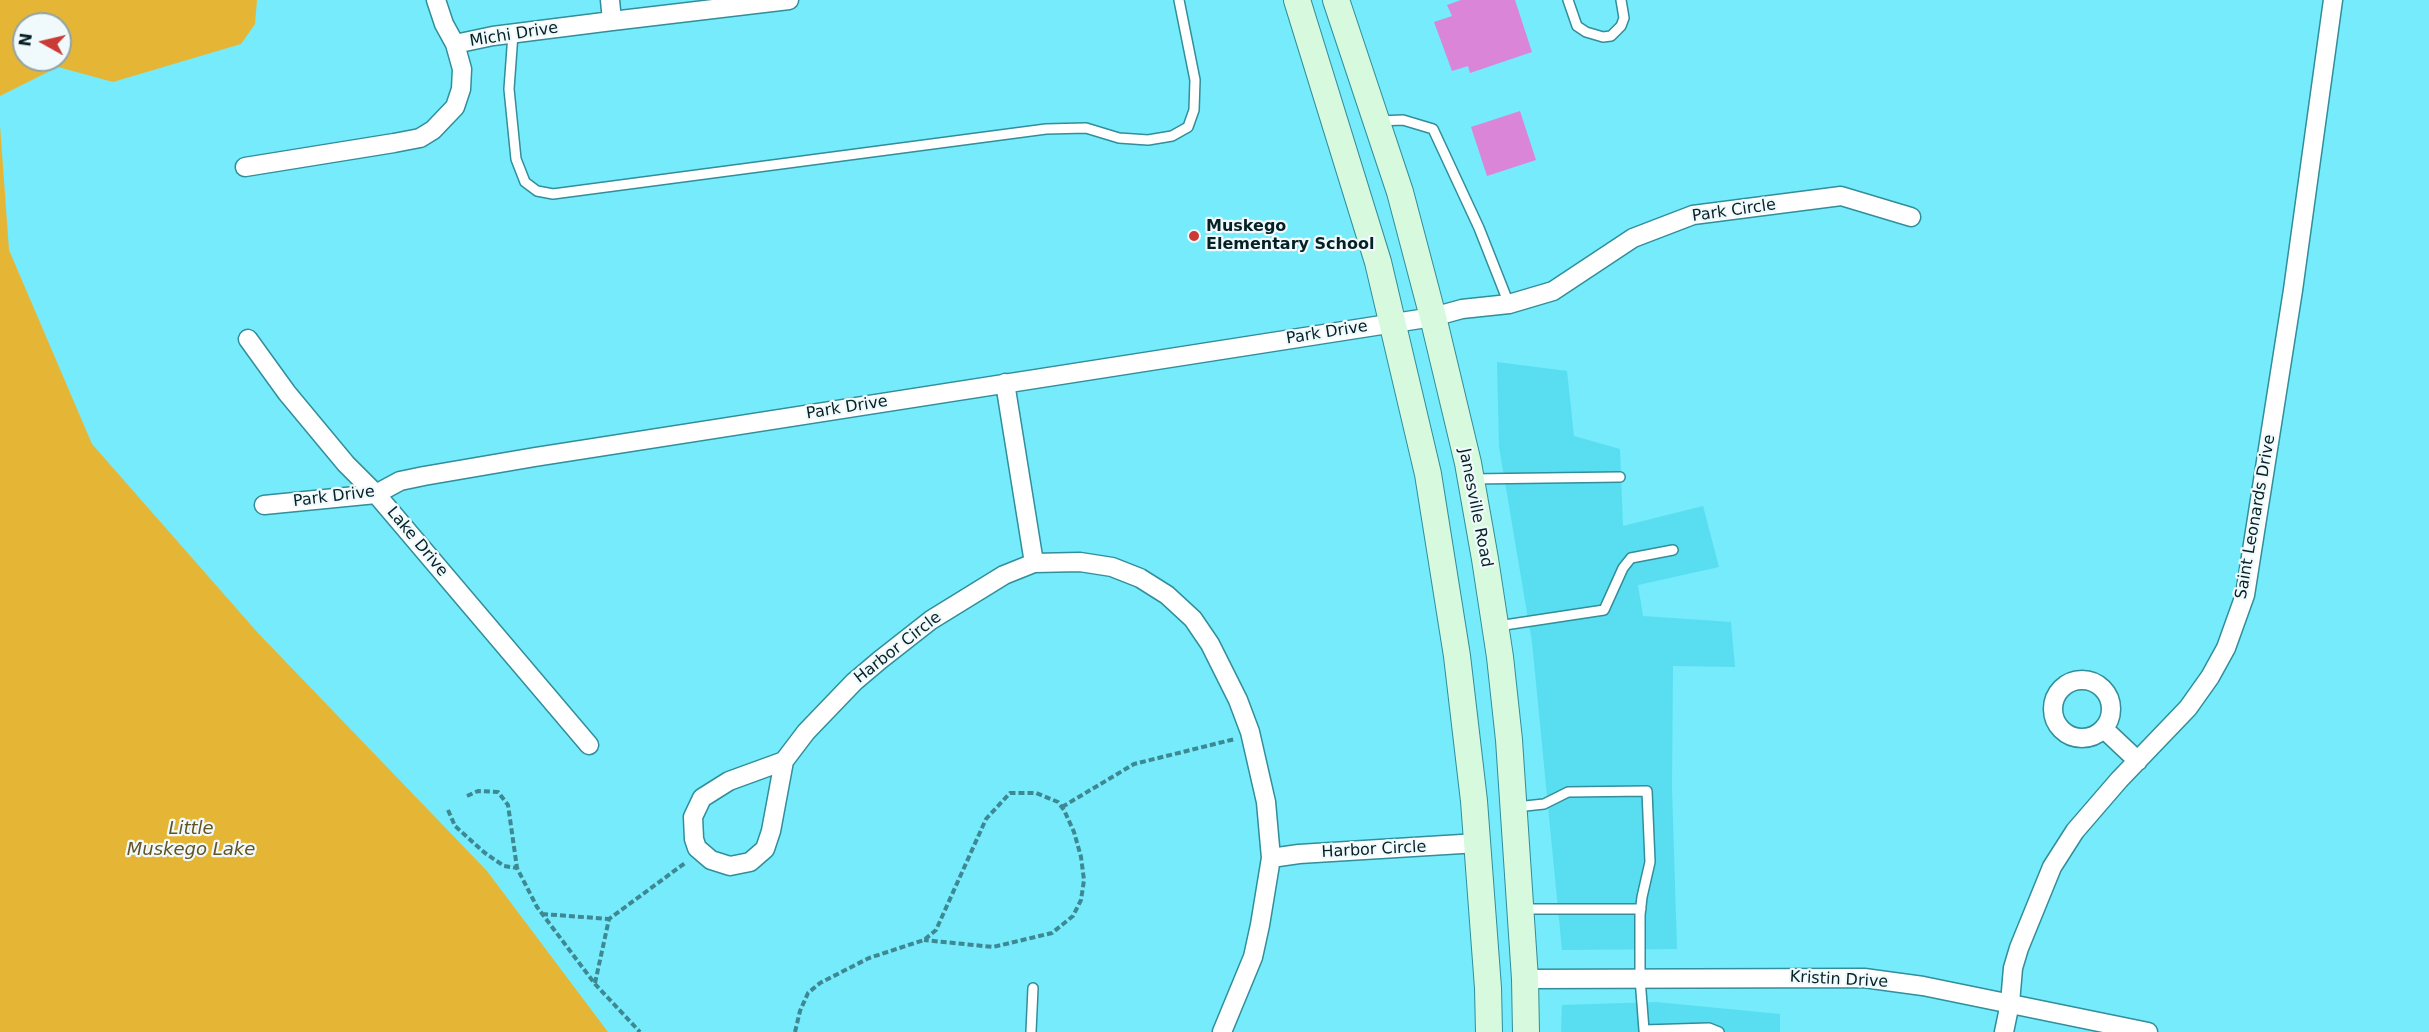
<!DOCTYPE html>
<style>
body{margin:0}
#map{position:relative;width:2429px;height:1032px;overflow:hidden;background:#75ebfc;font-family:"DejaVu Sans",sans-serif}
canvas{display:block}
.north{position:absolute;left:12px;top:12px;width:60px;height:60px;box-sizing:border-box;background:#f0fafc;border:2px solid #92a3a6;border-radius:50%;rotate:278deg;font-size:16px;font-weight:700;line-height:24px;text-align:center;color:#062125}
.north::after{content:'';display:block;margin:auto;width:21px;height:27px;background:#c93b34;clip-path:polygon(50% 0,100% 100%,50% 72%,0 100%)}
</style>
<div id="map">
<canvas width="2429" height="1032"></canvas>
<div class="north">N</div>
</div>
<script>
const ctx = document.querySelector('canvas').getContext('2d');
ctx.lineJoin = 'round';
function paint(path, color) {
  ctx.fillStyle = color;
  ctx.fill(path, 'evenodd');
}
function poly(rows) {
  const path = new Path2D();
  for (const r of rows) {
    if (r.length === 3) {
      path.moveTo(r[0] + r[2], r[1]);
      path.arc(r[0], r[1], r[2], 0, 2 * Math.PI);
      continue;
    }
    path.moveTo(r[0], r[1]);
    for (let i = 2; i < r.length; i += 2) path.lineTo(r[i], r[i + 1]);
  }
  return path;
}
function strokePath(path, color, width, dash) {
  ctx.strokeStyle = color;
  ctx.lineWidth = width;
  ctx.lineCap = dash ? 'butt' : 'round';
  ctx.setLineDash(dash || []);
  ctx.stroke(path);
}
function drawText(font, color, halo, rows, align = 'center') {
  ctx.font = font + ' "DejaVu Sans",sans-serif';
  ctx.lineWidth = 4.5;
  ctx.setLineDash([]);
  ctx.textBaseline = 'middle';
  ctx.strokeStyle = halo;
  ctx.fillStyle = color;
  for (const [text, x, y, turn = 0] of rows) {
    ctx.save();
    ctx.translate(x, y);
    ctx.rotate((+turn || 0) * Math.PI / 180);
    ctx.textAlign = isNaN(turn) ? turn : align;
    if (halo) ctx.strokeText(text, 0, 0);
    ctx.fillText(text, 0, 0);
    ctx.restore();
  }
}
paint(poly([
 [1497,362,1567,371,1574,436,1620,449,1623,526,1703,506,1719,567,1638,585,1643,616,1731,622,1735,667,1673,666,1672,788,1677,949,1562,950,1532,642,1499,447],
 [1656,1002,1780,1014,1780,1032,1561,1032,1562,1005]
]), '#58def0');
paint(poly([
 [0,0,257,0,255,24,241,44,113,82,58,67,0,96],
 [24,24,60,24,60,60,24,60],
 [0,125,9,250,92,444,258,633,487,871,608,1032,0,1032]
]), '#e5b635');
paint(poly([
 [1461,0,1515,0,1532,52,1470,73,1468,66,1452,71,1434,22,1452,16,1447,5],
 [1520,111,1536,160,1487,176,1471,127]
]), '#da85d8');
const service = poly([
 [1568,0,1577,26,1586,32,1603,37,1611,36,1621,26,1624,18,1621,0],
 [513,34,509,89,516,159,525,182,537,191,553,194,1046,129,1086,128,1119,138,1148,140,1172,136,1188,127,1194,110,1195,80,1179,0],
 [1379,121,1403,120,1433,129,1479,228,1509,304],
 [1472,479,1620,477],
 [1498,626,1604,610,1623,568,1631,558,1673,550],
 [1516,807,1544,804,1568,792,1647,791,1650,862,1642,897,1640,915,1640,978,1644,1030,1709,1028,1719,1032],
 [1523,909,1641,909],
 [1031,1032,1033,988]
]);
const minor = poly([
 [610,0,612,21],
 [455,44,493,36,612,21,789,0],
 [245,167,394,143,420,138,433,130,455,107,461,89,462,69,455,44,444,24,436,0],
 [248,339,287,393,346,464,376,494,589,745],
 [1005,383,1034,563],
 [264,505,376,494,400,481,424,476,535,457,1433,317,1462,309,1509,304,1553,291,1633,238,1693,215,1841,196,1911,217],
 [2082,709,29],
 [2104,729,2138,761],
 [784,761,806,732,854,682,880,660,931,620,1004,575,1034,563,1080,562,1112,567,1140,578,1167,595,1193,619,1210,644,1238,700,1250,732,1266,802,1271,858,1260,925,1253,957,1222,1032],
 [784,761,771,831,765,849,750,862,730,866,711,860,697,848,694,839,693,817,702,798,729,781,784,761],
 [1271,858,1299,854,1478,843],
 [1525,979,1864,978,1923,986,2148,1032],
 [2004,1032,2010,1003,2013,968,2019,948,2052,867,2075,831,2119,780,2188,708,2210,677,2226,648,2245,595,2293,290,2333,0]
]);
const secondary = poly([
 [1297,0,1378,262,1428,474,1457,656,1474,801,1488,988,1489,1032],
 [1336,0,1400,192,1433,317,1468,463,1485,559,1500,657,1509,740,1525,979,1526,1032]
]);
strokePath(service, '#318e9a', 12);
strokePath(minor, '#318e9a', 21);
strokePath(secondary, '#318e9a', 28);
strokePath(poly([
 [467,796,478,791,498,792,508,805,517,868,537,907,595,984,640,1032],
 [1062,807,1134,764,1235,739],
 [448,810,455,826,485,853,504,866,517,868],
 [542,914,609,919],
 [595,983,609,919,685,863],
 [795,1032,800,1011,808,993,820,983,869,958,924,940,936,930,986,819,1010,793,1036,793,1058,802,1064,810,1074,832,1081,857,1084,880,1081,900,1073,916,1052,933,993,947,924,940]
]), '#3e8892', 4, [6, 3]);
strokePath(service, '#fff', 9);
strokePath(minor, '#fff', 18);
strokePath(secondary, '#d7f9dd', 26);
for (const [x, y, r, color] of [
 [1194,236,6,"#c93b34"]
]) {
  const dot = new Path2D();
  dot.arc(x, y, r, 0, 2 * Math.PI);
  ctx.fillStyle = color;
  ctx.fill(dot);
  strokePath(dot, '#f0fafc', 2);
}
drawText('16px', '#062125', '#f0fafc', [
 ["Michi Drive",514,35,-9],
 ["Park Circle",1734,211,-8],
 ["Park Drive",1327,333,-9],
 ["Park Drive",847,408,-9],
 ["Park Drive",334,497,-7],
 ["Janesville Road",1475,508,79],
 ["Saint Leonards Drive",2256,517,-80],
 ["Lake Drive",417,542,50],
 ["Harbor Circle",898,648,-38],
 ["Harbor Circle",1374,850,-3],
 ["Kristin Drive",1839,980,3]
]);
drawText('bold 16px', '#062125', '#f0fafc', [
 ["Muskego",1206,227],
 ["Elementary School",1206,245]
], 'left');
drawText('italic 18px', '#655221', '#f0fafc', [
 ["Little",191,829],
 ["Muskego Lake",191,850]
]);
</script>
